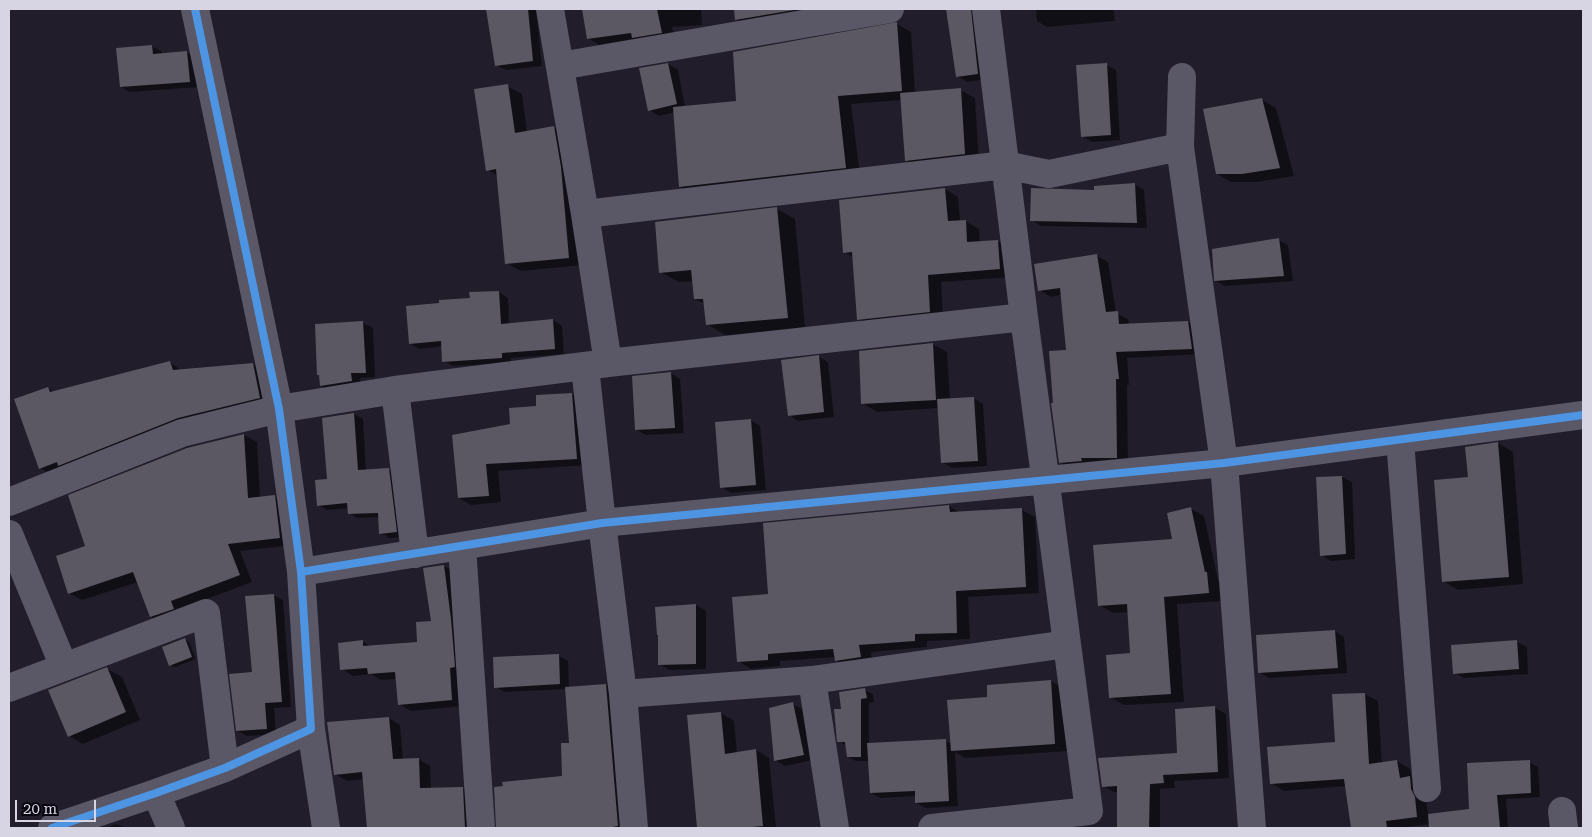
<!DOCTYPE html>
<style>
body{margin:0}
#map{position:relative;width:1592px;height:837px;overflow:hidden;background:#211d2a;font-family:"Roboto Serif",serif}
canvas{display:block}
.frame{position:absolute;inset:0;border:10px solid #d7d4e4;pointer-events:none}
.scale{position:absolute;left:15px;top:800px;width:81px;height:22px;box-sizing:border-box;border:2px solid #d7d4e4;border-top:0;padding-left:6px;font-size:15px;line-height:18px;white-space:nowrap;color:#d7d4e4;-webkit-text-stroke:4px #07060f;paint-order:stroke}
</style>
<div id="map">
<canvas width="1592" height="837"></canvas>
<div class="frame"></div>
<div class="scale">20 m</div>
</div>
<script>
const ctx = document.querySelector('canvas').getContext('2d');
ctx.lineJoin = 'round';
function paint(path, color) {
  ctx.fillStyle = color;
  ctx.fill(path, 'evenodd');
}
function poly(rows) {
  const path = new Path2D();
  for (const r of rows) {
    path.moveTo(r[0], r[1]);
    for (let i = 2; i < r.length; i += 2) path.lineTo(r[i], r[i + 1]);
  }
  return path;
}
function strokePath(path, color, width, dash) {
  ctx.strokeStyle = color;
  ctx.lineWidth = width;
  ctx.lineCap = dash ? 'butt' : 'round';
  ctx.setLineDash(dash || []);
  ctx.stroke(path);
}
paint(poly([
 [487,9,536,9,542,66,506,70,496,65],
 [583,9,701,9,702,25,672,27,675,40,601,46,588,38],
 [735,9,839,9,749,27,736,19],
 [947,9,981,9,987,79,967,82,957,76],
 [1036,9,1113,9,1115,21,1047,27,1037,21],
 [897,24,911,32,915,93,960,90,975,98,979,162,920,168,906,160,902,100,851,104,860,175,694,195,680,187,675,112,659,116,649,110,668,64,678,70,685,107,738,103],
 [152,46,162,52,162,54,187,52,197,58,199,87,130,92,121,87],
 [1106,65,1116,70,1120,140,1092,142,1082,136],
 [507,86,522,94,527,132,554,128,568,136,583,265,521,271,506,263,498,176,488,170],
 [1262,100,1276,108,1294,176,1257,182,1231,182,1217,174],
 [1134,184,1144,190,1147,228,1041,226,1031,220,1095,191],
 [945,189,958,197,960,221,965,221,979,229,980,242,997,241,1011,249,1013,277,941,282,943,319,872,327,858,319,853,257,844,252],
 [777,209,795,219,805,328,725,335,707,324,705,304,695,299,693,281,679,282,660,272],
 [1279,240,1288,245,1293,281,1225,286,1216,281],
 [1097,256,1108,262,1116,313,1128,319,1129,325,1188,322,1199,328,1203,354,1127,358,1129,385,1127,385,1128,463,1071,469,1060,462,1054,404,1068,351,1062,295,1051,297,1039,290],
 [499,292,508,298,509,325,553,320,562,326,564,354,511,358,511,363,453,366,444,361,443,346,419,349,410,343,471,299],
 [363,323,373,328,375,377,360,378,361,386,331,391,321,386],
 [932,344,947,352,950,400,973,398,983,404,987,466,952,468,942,462,939,408,877,412,862,403],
 [819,357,828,362,834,417,798,421,789,415],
 [170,362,182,371,253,364,265,371,271,404,52,475,40,468,48,388,54,392],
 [671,373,680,379,684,433,646,435,637,430],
 [572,394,584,402,589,465,498,471,501,502,471,505,459,498,511,426,537,407],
 [354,414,363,419,366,471,389,470,398,475,405,537,390,538,381,533,379,517,358,518,349,513,349,508,327,510,318,505],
 [750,420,760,426,766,490,731,493,722,487],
 [244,435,257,442,260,498,274,496,287,503,292,545,240,551,252,582,183,608,164,624,151,617,138,582,82,600,69,593,87,547],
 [1498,443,1513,452,1523,584,1458,590,1443,581,1469,478,1467,448],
 [1342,477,1352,482,1355,559,1331,561,1321,555],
 [949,506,961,513,1022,510,1035,517,1039,593,968,597,970,639,927,641,927,647,871,652,873,664,849,668,836,660,836,657,780,661,780,666,751,669,738,661,769,595],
 [1191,509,1204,516,1218,580,1221,581,1222,601,1177,604,1184,702,1124,705,1110,697,1131,654,1129,612,1113,613,1099,605,1174,540],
 [444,566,455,572,463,706,411,711,399,704,397,679,381,680,371,674,353,676,342,669,362,641,372,647,419,643,432,622],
 [273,595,283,600,291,707,274,708,276,734,247,736,237,731],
 [696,605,706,611,706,669,669,670,660,664],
 [1335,631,1344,637,1347,673,1269,678,1259,672],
 [185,639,189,642,196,659,175,667,170,665],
 [1517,642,1527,647,1528,674,1464,678,1454,673],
 [558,655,568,661,569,688,606,685,617,692,629,828,508,828,504,783,563,777,570,744,566,689,505,692,496,687],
 [107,669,122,677,140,720,83,744,69,736],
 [1051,681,1064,689,1068,751,965,758,955,752,958,806,926,808,916,803,916,796,881,798,871,793,869,761,856,761,848,757,847,746,839,741,842,711,865,690,873,694,874,702,869,703,869,744,945,741,952,744,989,698],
 [1364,694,1378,701,1382,764,1397,761,1410,769,1412,778,1423,785,1430,824,1399,828,1352,828,1346,786,1284,791,1271,783,1337,743],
 [792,704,802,709,813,760,785,766,775,760],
 [1215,708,1226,714,1229,778,1174,781,1175,788,1160,789,1160,828,1118,828,1118,792,1114,792,1103,786,1179,754],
 [721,713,734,721,737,753,756,750,769,758,776,828,699,828,688,716],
 [389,718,400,725,403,760,418,759,430,766,431,789,462,788,474,795,477,828,369,828,364,779,347,781,335,774],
 [1529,762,1538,767,1540,797,1506,799,1508,828,1442,828,1440,814,1470,810],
 [117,824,125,828,104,828]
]), '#0007');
paint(poly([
 [486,9,528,9,533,61,495,66],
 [582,9,657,9,662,33,632,38,631,33,587,39],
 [734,9,800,9,735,20],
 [946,9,971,9,978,74,956,77],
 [897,22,902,91,838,96,846,168,679,187,673,107,736,101,733,52],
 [152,45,153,54,187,51,190,82,120,87,116,48],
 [668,63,677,104,648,111,639,68],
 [1107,63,1111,135,1081,137,1076,65],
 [508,84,515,133,554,126,561,167,569,258,505,264,496,169,486,171,474,89],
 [961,88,965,154,905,161,900,93],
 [1262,98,1280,168,1242,174,1216,174,1203,109],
 [1135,183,1137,223,1030,221,1031,188,1094,190,1094,186],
 [945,188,948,221,966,220,967,242,998,240,1000,269,928,275,930,312,857,320,852,252,843,253,839,200],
 [777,207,788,318,706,325,703,299,694,299,691,270,659,273,655,222],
 [1279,238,1284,276,1214,281,1212,249],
 [1097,254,1106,312,1118,311,1119,324,1188,321,1192,349,1116,352,1119,379,1116,379,1117,458,1081,458,1082,461,1059,463,1051,403,1053,403,1049,351,1066,350,1060,288,1038,291,1034,264],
 [499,291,501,324,553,319,555,349,502,353,502,358,442,362,441,341,409,344,406,306,439,303,439,300,470,298,469,292],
 [363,321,366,373,351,373,352,381,320,386,319,375,317,375,315,324],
 [933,343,936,400,861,404,859,351],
 [819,355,824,412,788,416,781,360],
 [170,361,173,370,253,363,260,398,178,418,58,466,57,462,39,469,14,399,48,387,50,392],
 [671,372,675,428,635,430,632,376],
 [572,393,577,459,486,464,489,496,458,498,452,435,510,424,509,408,536,406,536,395],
 [974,397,978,461,941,463,937,399],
 [354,413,358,470,389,468,397,532,379,534,378,513,348,514,347,503,317,506,315,480,327,479,322,418],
 [751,419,756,485,720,488,715,422],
 [244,434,248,498,275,495,280,538,228,544,240,575,171,601,174,609,150,617,133,572,68,594,56,556,85,546,68,495,187,448],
 [1498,442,1509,577,1442,582,1434,480,1468,477,1465,447],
 [1342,476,1346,554,1320,556,1316,477],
 [949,505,950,512,1022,508,1026,587,956,591,957,633,915,634,915,641,859,645,861,657,835,661,833,649,768,654,768,660,737,662,732,597,768,594,763,523],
 [1191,507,1205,572,1207,572,1209,593,1164,597,1171,694,1109,698,1106,655,1130,653,1127,604,1098,606,1093,545,1172,539,1167,513],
 [444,565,451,619,455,667,450,668,452,700,398,705,395,672,368,674,367,668,340,670,338,643,363,640,363,646,417,642,416,622,431,621,423,568],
 [274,594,282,702,265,703,267,729,236,731,229,674,252,672,245,596],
 [696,604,696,664,658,665,658,635,657,635,655,607],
 [1335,630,1338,668,1258,673,1256,635],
 [185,638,192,657,169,666,162,647],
 [1517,640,1519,669,1453,674,1451,645],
 [559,654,560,684,494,688,493,657],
 [107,667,126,712,68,737,48,690],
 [1051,680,1055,744,951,751,947,700,987,697,987,685],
 [606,684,618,826,607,828,496,828,494,787,503,786,502,782,562,776,561,743,569,743,565,687],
 [865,688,867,698,861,699,861,757,847,757,845,742,837,742,834,709,841,709,839,692],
 [1365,693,1369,764,1397,760,1400,778,1410,776,1411,789,1415,797,1417,817,1386,821,1387,828,1351,828,1344,779,1270,784,1267,747,1335,742,1332,694],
 [793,702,804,755,774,761,769,708],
 [1215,706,1218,772,1163,775,1164,783,1150,784,1149,828,1117,828,1117,786,1102,787,1098,758,1177,753,1175,709],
 [721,712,725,754,756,749,763,826,742,828,697,828,687,715],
 [389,717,393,759,419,758,420,788,463,787,465,828,367,828,362,772,334,775,327,722],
 [946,739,949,801,915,803,915,791,870,793,867,743],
 [1530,760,1531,793,1497,795,1500,828,1429,828,1428,814,1469,809,1467,763]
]), '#5b5763');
strokePath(poly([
 [560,66,890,9],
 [1182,77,1180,147,1224,463,1252,828],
 [585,214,1005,165,1049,174,1180,147],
 [608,363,1024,317],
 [585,367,602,523,623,694,634,828],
 [395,390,415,554],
 [1400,440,1427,788],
 [9,502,182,433,279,409,395,390,608,363,585,214,550,9],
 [9,534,64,667],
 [462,546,481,828],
 [301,572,602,523,1224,463,1583,415],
 [812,680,835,828],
 [9,688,206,613,225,768],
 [623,694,812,680,1067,644],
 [311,729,326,828],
 [156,793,171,828],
 [1562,811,1564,828],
 [52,828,156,793,225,768,311,729,301,572,279,409,195,9],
 [932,828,1089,811,1024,317,986,9]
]), '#5a5766', 28);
strokePath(poly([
 [301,572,602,523,1224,463,1583,415],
 [52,828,156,793,225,768,311,729,301,572,279,409,195,9]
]), '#4d94e3', 8);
</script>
